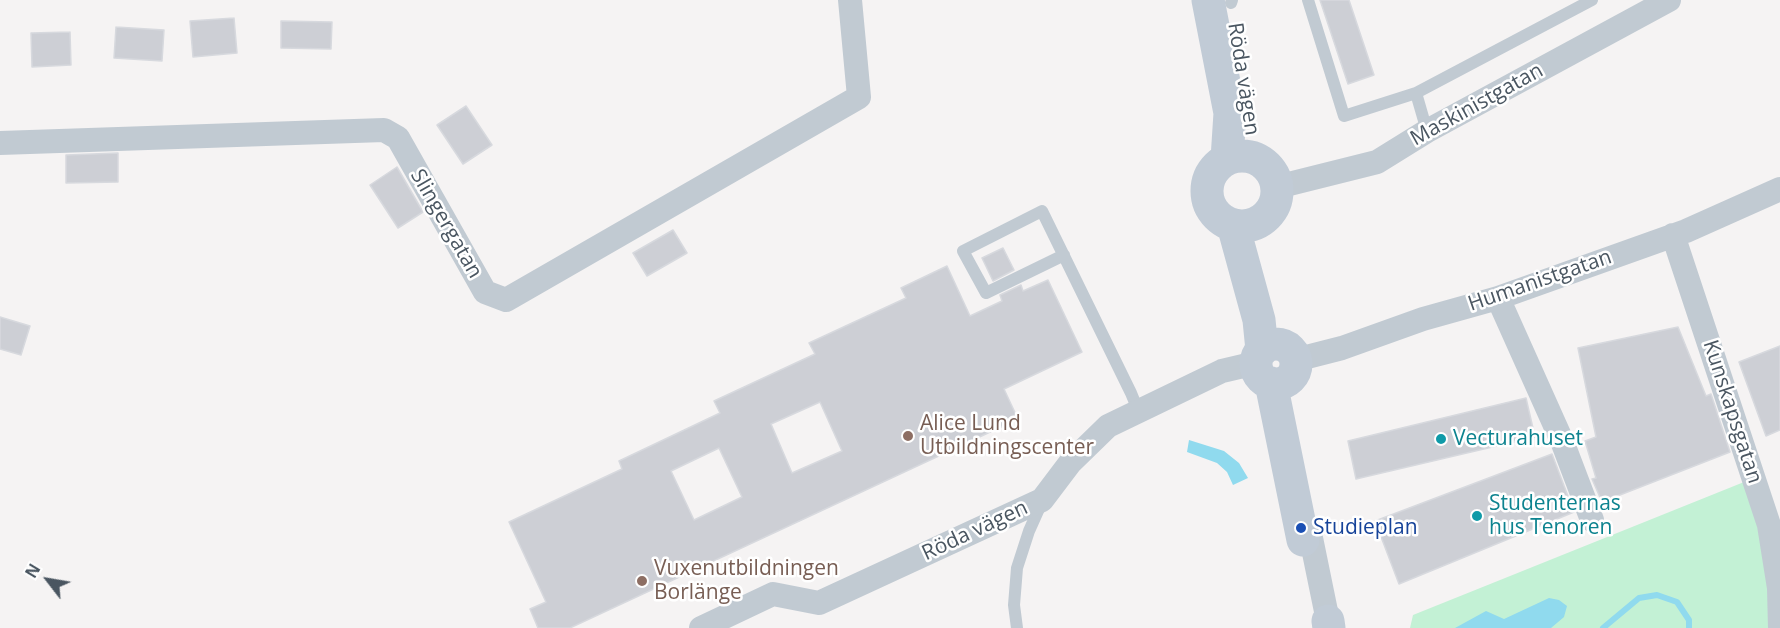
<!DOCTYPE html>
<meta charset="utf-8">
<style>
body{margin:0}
#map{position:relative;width:1780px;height:628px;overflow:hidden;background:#f5f3f3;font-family:"Open Sans",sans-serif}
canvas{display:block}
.north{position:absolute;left:18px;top:550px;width:60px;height:60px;-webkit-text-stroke:4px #fff;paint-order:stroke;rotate:301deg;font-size:16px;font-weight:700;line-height:24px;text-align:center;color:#4a5661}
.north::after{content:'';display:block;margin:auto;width:21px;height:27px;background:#4a5661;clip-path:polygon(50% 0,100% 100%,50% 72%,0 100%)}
</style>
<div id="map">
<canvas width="1780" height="628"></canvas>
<div class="north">N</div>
</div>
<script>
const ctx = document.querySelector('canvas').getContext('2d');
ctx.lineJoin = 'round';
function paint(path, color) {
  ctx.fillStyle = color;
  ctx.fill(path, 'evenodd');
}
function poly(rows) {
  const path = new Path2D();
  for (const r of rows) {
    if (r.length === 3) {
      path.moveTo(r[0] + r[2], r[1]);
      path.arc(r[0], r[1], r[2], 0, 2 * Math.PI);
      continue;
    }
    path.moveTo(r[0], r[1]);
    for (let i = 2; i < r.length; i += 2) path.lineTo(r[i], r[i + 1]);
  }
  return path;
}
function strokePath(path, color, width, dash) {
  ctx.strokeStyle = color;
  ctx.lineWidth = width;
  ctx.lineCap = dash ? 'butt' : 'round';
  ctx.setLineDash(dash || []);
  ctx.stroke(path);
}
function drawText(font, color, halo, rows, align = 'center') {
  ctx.font = font + ' "Open Sans",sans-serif';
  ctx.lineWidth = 5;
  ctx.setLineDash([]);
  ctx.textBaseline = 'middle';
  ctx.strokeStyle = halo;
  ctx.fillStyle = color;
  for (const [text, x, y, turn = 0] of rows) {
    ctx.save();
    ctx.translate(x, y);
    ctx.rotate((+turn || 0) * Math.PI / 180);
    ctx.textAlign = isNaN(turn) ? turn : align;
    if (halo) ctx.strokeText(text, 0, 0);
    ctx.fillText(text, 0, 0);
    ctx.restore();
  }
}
paint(poly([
 [1754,478,1780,628,1410,628,1413,615]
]), '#c3f1d5');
paint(poly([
 [1189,440,1224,451,1239,463,1248,478,1233,485,1227,472,1217,463,1187,452],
 [1549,598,1559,600,1567,606,1564,617,1551,628,1455,628,1486,611,1504,619]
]), '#90daee');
strokePath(poly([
 [1603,628,1639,598,1657,595,1677,602,1689,620,1689,628]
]), '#90daee', 6);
const building = poly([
 [1320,0,1349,0,1374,75,1348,84,1320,0],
 [234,18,237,53,193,57,190,21,234,18],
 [281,21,332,22,331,49,281,48,281,21],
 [116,27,164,30,162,61,114,58,116,27],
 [70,32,71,65,32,67,31,33,70,32],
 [466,106,492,145,463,164,437,125,466,106],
 [118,153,118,182,66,183,66,155,118,153],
 [397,167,423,212,398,228,370,185,397,167],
 [673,230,687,253,647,276,633,253,673,230],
 [1003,248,1014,270,993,281,982,258,1003,248],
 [947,266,970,316,1002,301,1000,295,1021,285,1023,291,1048,280,1082,352,1004,389,1018,419,570,628,538,628,530,609,546,602,509,522,622,469,619,461,720,413,714,401,815,354,809,343,906,298,901,288,947,266],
 [820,402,842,451,792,473,771,424,820,402],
 [719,448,742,497,694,520,671,471,719,448],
 [0,317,30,326,21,355,0,349,0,317],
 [1678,327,1706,396,1711,394,1730,452,1602,502,1592,479,1596,478,1585,441,1596,437,1578,348,1678,327],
 [1780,346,1780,430,1766,436,1739,362,1780,346],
 [1526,398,1535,437,1356,479,1348,441,1526,398],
 [1552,454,1574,512,1399,584,1375,521,1552,454]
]);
paint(building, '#cdcfd5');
strokePath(building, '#d7d9de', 1.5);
strokePath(poly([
 [1308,0,1344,116,1416,93,1592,0],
 [1231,3,1232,0],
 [1416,93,1427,131],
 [1064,255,986,293,963,251,1042,211,1131,393,1138,410],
 [1017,628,1014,605,1017,568,1029,531,1042,502]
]), '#c1cad2', 12);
strokePath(poly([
 [0,143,384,130,398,138,485,292,506,300,859,97,850,0],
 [1277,187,1377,162,1427,131,1669,0],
 [1673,235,1769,525,1779,588,1780,628],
 [1498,298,1562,441,1592,520],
 [1295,360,1342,348,1423,319,1498,298,1686,231,1780,189],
 [1311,538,1328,621],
 [701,628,773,594,819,603,1042,500,1070,463,1108,426,1222,371,1256,363]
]), '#c1cad2', 24);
strokePath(poly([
 [1208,0,1230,113,1227,159],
 [1242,191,35],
 [1233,225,1259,320,1262,350],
 [1276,364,20],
 [1271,383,1303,540],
 [1328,621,1329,628]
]), '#c1cbd6', 33);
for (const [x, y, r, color] of [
 [908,436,6,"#8d6e63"],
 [1441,439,6,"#0f9aa8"],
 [1477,516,6,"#0f9aa8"],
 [1301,528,6,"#1a4fb4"],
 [642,581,6,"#8d6e63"]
]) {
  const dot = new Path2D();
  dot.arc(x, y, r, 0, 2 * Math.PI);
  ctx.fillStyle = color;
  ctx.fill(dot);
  strokePath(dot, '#fff', 2);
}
drawText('21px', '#4a5661', '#fff', [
 ["Röda vägen",1243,79,81],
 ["Maskinistgatan",1477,105,-29],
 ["Slingergatan",446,224,60],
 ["Humanistgatan",1540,281,-19],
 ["Kunskapsgatan",1732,412,72],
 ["Röda vägen",975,531,-25]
]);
drawText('21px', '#785e54', '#fff', [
 ["Alice Lund",920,424],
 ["Utbildningscenter",920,448],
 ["Vuxenutbildningen",654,569],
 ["Borlänge",654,593]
], 'left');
drawText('21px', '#0d838f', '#fff', [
 ["Vecturahuset",1453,439],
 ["Studenternas",1489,504],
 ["hus Tenoren",1489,528]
], 'left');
drawText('21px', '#164399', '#fff', [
 ["Studieplan",1313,528]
], 'left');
</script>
